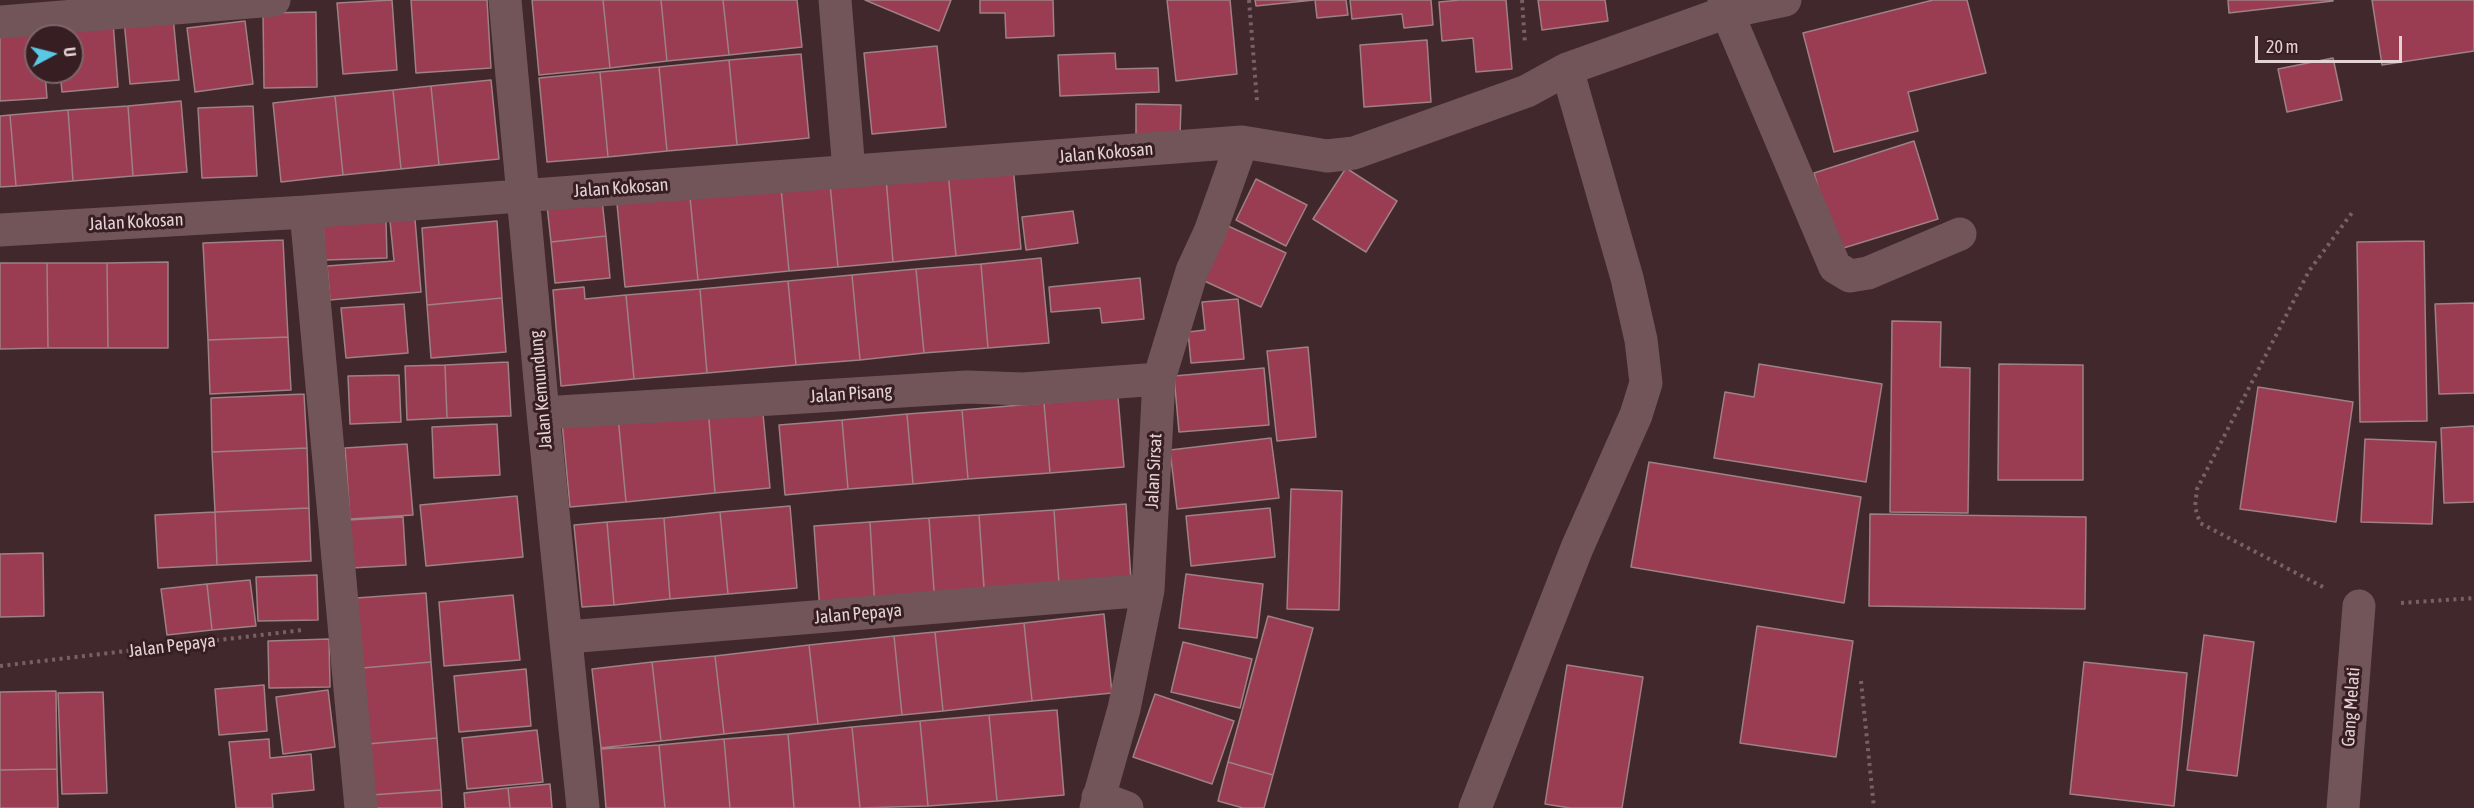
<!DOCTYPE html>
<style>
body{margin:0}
#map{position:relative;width:2474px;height:808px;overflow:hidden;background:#41282c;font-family:"Asap Condensed",sans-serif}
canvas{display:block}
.north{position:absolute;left:24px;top:24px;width:60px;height:60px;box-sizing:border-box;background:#371e22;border:2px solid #7c666a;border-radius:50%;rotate:83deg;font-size:16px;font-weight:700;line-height:24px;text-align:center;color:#e4d2d5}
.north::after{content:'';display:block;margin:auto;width:21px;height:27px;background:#59c8e5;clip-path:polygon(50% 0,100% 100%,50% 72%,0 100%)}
.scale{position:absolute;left:2255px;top:36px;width:147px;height:27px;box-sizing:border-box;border:3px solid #e4d2d5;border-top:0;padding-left:8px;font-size:18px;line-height:21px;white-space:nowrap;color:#e4d2d5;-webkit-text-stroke:4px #371e22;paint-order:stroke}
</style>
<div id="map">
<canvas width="2474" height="808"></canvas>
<div class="north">U</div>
<div class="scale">20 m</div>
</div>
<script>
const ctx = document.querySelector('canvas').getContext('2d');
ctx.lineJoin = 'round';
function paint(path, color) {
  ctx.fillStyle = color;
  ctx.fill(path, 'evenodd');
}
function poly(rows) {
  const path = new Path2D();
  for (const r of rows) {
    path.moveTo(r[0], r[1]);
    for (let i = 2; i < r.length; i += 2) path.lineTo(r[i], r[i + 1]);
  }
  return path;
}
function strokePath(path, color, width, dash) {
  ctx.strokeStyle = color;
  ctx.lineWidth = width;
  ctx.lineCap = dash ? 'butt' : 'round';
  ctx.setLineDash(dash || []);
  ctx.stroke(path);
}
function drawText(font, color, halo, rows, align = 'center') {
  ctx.font = font + ' "Asap Condensed",sans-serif';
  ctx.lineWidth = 6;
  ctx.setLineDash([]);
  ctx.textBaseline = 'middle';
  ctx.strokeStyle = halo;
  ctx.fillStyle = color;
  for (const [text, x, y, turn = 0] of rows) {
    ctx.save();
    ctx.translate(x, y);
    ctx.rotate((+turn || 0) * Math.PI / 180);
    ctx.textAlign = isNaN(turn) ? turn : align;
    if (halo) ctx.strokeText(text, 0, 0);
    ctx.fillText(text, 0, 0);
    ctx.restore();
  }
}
const building = poly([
 [392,0,397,70,343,74,337,3,392,0],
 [411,0,487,0,491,68,416,73,411,0],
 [532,0,603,0,610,68,539,75,532,0],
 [603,0,661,0,667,61,610,68,603,0],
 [661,0,723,0,729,55,667,61,661,0],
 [723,0,797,0,802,47,729,55,723,0],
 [865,0,951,0,939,31,865,0],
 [980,0,1053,0,1054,36,1006,38,1005,13,980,13,980,0],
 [1167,0,1230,0,1237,74,1176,81,1167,0],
 [1255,0,1314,0,1256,6,1255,0],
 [1315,0,1346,0,1348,15,1317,18,1315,0],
 [1350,0,1431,0,1433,25,1404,28,1402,14,1352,19,1350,0],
 [1460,0,1506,0,1512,69,1476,72,1473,38,1442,41,1439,2,1460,0],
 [1538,0,1605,0,1608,21,1542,30,1538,0],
 [1933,0,1967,0,1986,73,1908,92,1918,131,1834,152,1803,33,1933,0],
 [2228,0,2333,0,2333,1,2229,13,2228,0],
 [2372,0,2474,0,2474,51,2382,65,2372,0],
 [316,12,317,87,264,88,263,13,316,12],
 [173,16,179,80,130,84,124,20,173,16],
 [245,21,253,84,195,92,187,28,245,21],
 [113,22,118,87,62,92,60,72,72,72,72,36,57,36,56,28,113,22],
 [41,24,42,36,36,36,36,72,45,72,47,98,0,101,0,27,41,24],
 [1427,40,1431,102,1364,107,1360,45,1427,40],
 [937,46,946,127,872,134,864,53,937,46],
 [1115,53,1116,69,1158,68,1159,92,1060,96,1058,55,1115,53],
 [801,54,809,138,737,145,729,60,801,54],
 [2333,58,2342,100,2287,112,2278,69,2333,58],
 [729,60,737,145,667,151,659,67,729,60],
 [659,67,667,151,608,157,600,72,659,67],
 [600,72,608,157,547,162,539,78,600,72],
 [491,80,499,159,439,165,431,86,491,80],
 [431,86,439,165,401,169,393,90,431,86],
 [393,90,401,169,343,175,335,96,393,90],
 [335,96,343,175,281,182,273,103,335,96],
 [181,101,187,172,133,176,128,106,181,101],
 [1136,104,1181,105,1180,135,1136,134,1136,104],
 [128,106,133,176,73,181,68,110,128,106],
 [253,106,257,176,202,178,198,108,253,106],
 [68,110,73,181,16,186,10,115,68,110],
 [10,115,16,186,0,187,0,116,10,115],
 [1914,141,1938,219,1837,250,1814,173,1914,141],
 [1013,166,1021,249,956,256,948,172,1013,166],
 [1346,168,1397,201,1366,252,1313,219,1346,168],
 [948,172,956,256,893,262,886,178,948,172],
 [886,178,893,262,838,267,830,184,886,178],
 [1256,179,1307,205,1286,246,1236,220,1256,179],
 [830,184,838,267,789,271,781,188,830,184],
 [781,188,789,271,698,280,690,197,781,188],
 [690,197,698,280,625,287,617,204,690,197],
 [602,200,606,236,551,242,547,206,602,200],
 [1073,211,1078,243,1026,250,1022,217,1073,211],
 [415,219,421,292,330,300,327,266,394,261,390,221,415,219],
 [386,221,387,258,325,260,323,223,386,221],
 [497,221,502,298,427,305,422,228,497,221],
 [1226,225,1286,253,1261,307,1200,279,1226,225],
 [606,236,610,278,555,283,551,242,606,236],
 [283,240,288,337,208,340,203,243,283,240],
 [2424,241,2427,421,2360,422,2357,242,2424,241],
 [1041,258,1049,343,988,348,981,264,1041,258],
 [168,262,168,348,108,348,107,263,168,262],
 [0,263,47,263,48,348,0,349,0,263],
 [47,263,107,263,108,348,48,348,47,263],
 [981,264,988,348,924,353,916,269,981,264],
 [916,269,924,353,860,360,852,275,916,269],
 [852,275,860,360,796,365,788,281,852,275],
 [1140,278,1144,319,1102,323,1100,308,1051,312,1049,287,1140,278],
 [788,281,796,365,707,373,700,289,788,281],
 [584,287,585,299,626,295,634,379,561,386,553,290,584,287],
 [700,289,707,373,634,379,626,295,700,289],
 [502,298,506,352,431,358,427,305,502,298],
 [1238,299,1244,359,1191,363,1188,332,1205,330,1202,302,1238,299],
 [2474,303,2474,393,2439,394,2435,304,2474,303],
 [404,304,408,353,346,358,341,308,404,304],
 [1892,321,1941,322,1940,367,1970,368,1968,513,1890,512,1892,321],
 [288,337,291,390,210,394,208,340,288,337],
 [1308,347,1316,437,1277,441,1267,351,1308,347],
 [508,362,511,416,447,418,445,365,508,362],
 [1759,364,1882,384,1866,482,1714,458,1725,392,1754,397,1759,364],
 [1999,364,2083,365,2083,480,1998,480,1999,364],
 [445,365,447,418,407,420,405,366,445,365],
 [1264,368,1269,425,1179,432,1174,376,1264,368],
 [399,375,401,422,350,424,348,376,399,375],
 [2258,387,2353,402,2336,522,2240,509,2258,387],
 [304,394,307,448,212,452,211,398,304,394],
 [1118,397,1124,467,1050,473,1044,403,1118,397],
 [762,403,770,488,715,493,708,408,762,403],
 [1044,403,1050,473,968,479,962,410,1044,403],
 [708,408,715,493,626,502,618,416,708,408],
 [962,410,968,479,913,484,907,414,962,410],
 [907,414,913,484,848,489,842,420,907,414],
 [618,416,626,502,570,507,562,422,618,416],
 [842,420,848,489,785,495,779,425,842,420],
 [497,424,500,475,434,478,432,427,497,424],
 [2474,426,2474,502,2444,503,2441,428,2474,426],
 [1271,438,1279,498,1177,509,1170,450,1271,438],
 [2365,439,2436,442,2432,524,2361,522,2365,439],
 [407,444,413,515,350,519,345,448,407,444],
 [307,448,309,508,215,512,212,452,307,448],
 [1649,462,1861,497,1844,603,1631,567,1649,462],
 [1291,489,1342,491,1339,610,1287,609,1291,489],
 [517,496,523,557,426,566,420,505,517,496],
 [1126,504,1131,580,1059,584,1054,510,1126,504],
 [790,506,797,588,728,594,720,512,790,506],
 [309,508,311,561,217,565,215,512,309,508],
 [1270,508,1275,557,1191,566,1186,516,1270,508],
 [1054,510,1059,584,984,589,979,515,1054,510],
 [215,512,217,565,158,568,155,515,215,512],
 [720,512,728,594,670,599,664,518,720,512],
 [1870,514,2086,517,2085,609,1869,606,1870,514],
 [979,515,985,601,935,605,929,518,979,515],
 [403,517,406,565,351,568,348,520,403,517],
 [664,518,670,599,614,605,607,522,664,518],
 [929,518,935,605,875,609,870,522,929,518],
 [607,522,614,605,582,607,574,525,607,522],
 [870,522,875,609,820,612,814,526,870,522],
 [43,553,44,616,0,617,0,554,43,553],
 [1186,574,1263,584,1257,638,1179,628,1186,574],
 [317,575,318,620,258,621,256,577,317,575],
 [250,580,256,626,212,630,207,584,250,580],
 [207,584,212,630,167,635,161,589,207,584],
 [426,593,431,662,362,668,356,598,426,593],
 [513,595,520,660,444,666,439,602,513,595],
 [1104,614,1112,693,1032,701,1024,623,1104,614],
 [1268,616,1313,628,1273,775,1228,762,1268,616],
 [1024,623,1032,701,943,711,935,632,1024,623],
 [1757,626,1853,641,1836,757,1740,743,1757,626],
 [935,632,943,711,902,715,894,636,935,632],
 [2204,635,2254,642,2237,776,2187,770,2204,635],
 [894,636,902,715,818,724,809,645,894,636],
 [329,639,330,687,269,688,268,641,329,639],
 [1183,642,1252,659,1240,708,1171,692,1183,642],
 [809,645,818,724,724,734,715,656,809,645],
 [715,656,724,734,661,741,652,662,715,656],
 [431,662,437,738,367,744,362,668,431,662],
 [652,662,661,741,601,748,592,669,652,662],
 [2084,662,2187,673,2174,806,2070,794,2084,662],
 [1567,665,1643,677,1622,808,1570,808,1545,804,1567,665],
 [526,669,531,726,459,732,454,676,526,669],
 [264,685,267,731,219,735,215,689,264,685],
 [328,690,335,747,283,754,276,697,328,690],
 [56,691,57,769,0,770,0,692,56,691],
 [103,692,107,793,62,794,58,693,103,692],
 [1155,694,1234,721,1212,784,1133,757,1155,694],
 [1057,710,1064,795,997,801,989,715,1057,710],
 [989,715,997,801,928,806,920,721,989,715],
 [920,721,928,806,860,808,852,727,920,721],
 [852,727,860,808,794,808,788,734,852,727],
 [537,730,543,782,467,789,462,738,537,730],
 [788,734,794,808,730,808,724,739,788,734],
 [437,738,441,790,371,795,367,744,437,738],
 [269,739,270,758,311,754,314,790,272,794,273,808,236,808,229,742,269,739],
 [724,739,730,808,665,808,659,745,724,739],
 [659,745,665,808,606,808,601,749,659,745],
 [1228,762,1273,775,1264,808,1243,808,1218,801,1228,762],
 [57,769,58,808,0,808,0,770,57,769],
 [550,784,552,808,510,808,508,788,550,784],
 [508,788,510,808,465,808,464,793,508,788],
 [441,790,442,808,372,808,371,795,441,790]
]);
paint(building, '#9a3d52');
strokePath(building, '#9f8084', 1.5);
strokePath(poly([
 [1249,0,1257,101],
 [1522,0,1525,44],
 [2323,587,2200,523,2195,507,2197,489,2309,271,2354,210],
 [2401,603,2474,598],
 [0,666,303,630],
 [1861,681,1874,808]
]), '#786165', 4, [3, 4.5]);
strokePath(poly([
 [505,0,543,413,583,808],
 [835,0,849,171],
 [1724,0,1727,12,1835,267,1850,276,1868,273,1960,234],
 [0,22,274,0],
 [306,212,361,808],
 [0,230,306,212,1242,142,1327,156,1354,153,1527,91,1567,69,1727,12,1785,0],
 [543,413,967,387,1023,389,1159,379],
 [567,637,1148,590],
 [1098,797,1127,808],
 [1096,808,1124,709,1148,590,1159,379,1192,271,1210,232,1242,142],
 [1475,808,1577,548,1636,415,1646,383,1641,340,1627,278,1567,69],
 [2343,808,2359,606]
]), '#725559', 33);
drawText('18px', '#e4d2d5', '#371e22', [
 ["Jalan Kokosan",1106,153,-5],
 ["Jalan Kokosan",621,188,-4],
 ["Jalan Kokosan",136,222,-3],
 ["Jalan Kemundung",541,390,-95],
 ["Jalan Pisang",851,394,-4],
 ["Jalan Sirsat",1154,471,-87],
 ["Jalan Pepaya",858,614,-5],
 ["Jalan Pepaya",172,646,-7],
 ["Gang Melati",2351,707,-86]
]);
</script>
